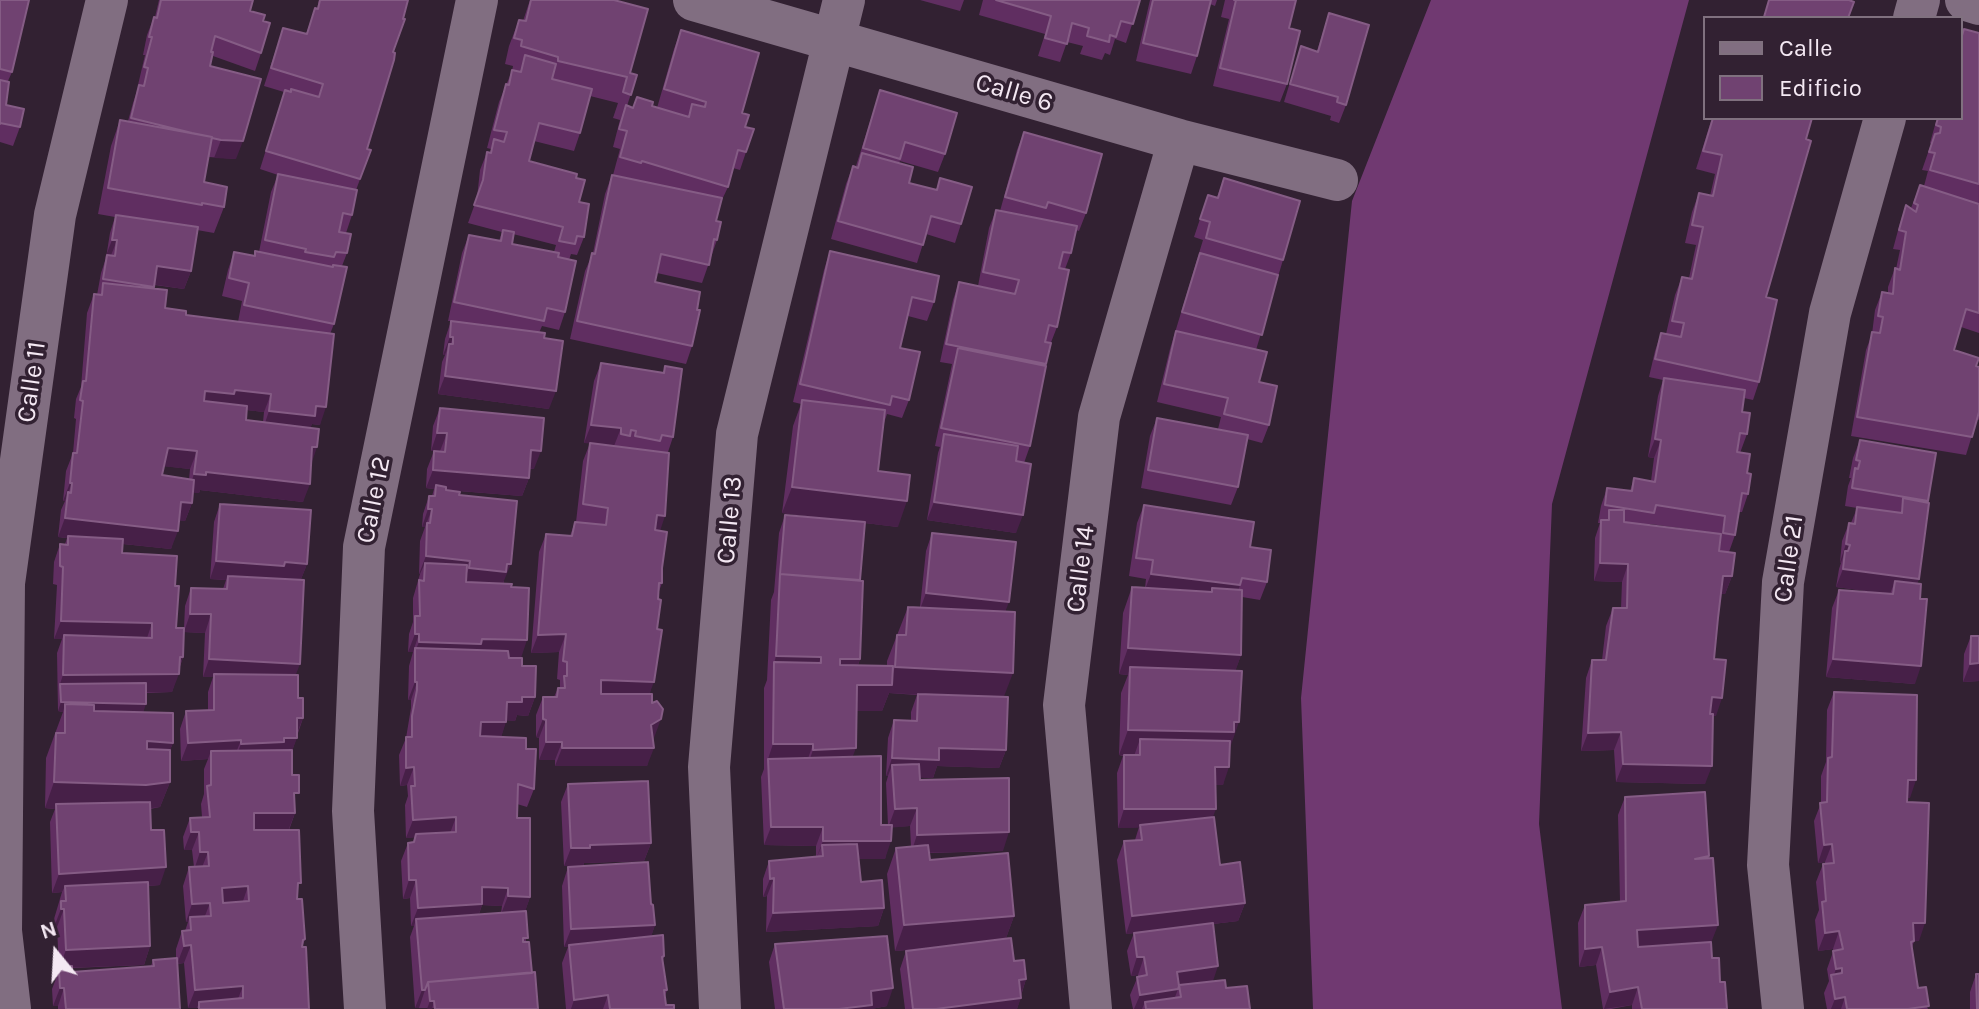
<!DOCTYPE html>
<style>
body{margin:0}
#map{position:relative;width:1979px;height:1009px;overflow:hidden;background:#322132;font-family:Karla,sans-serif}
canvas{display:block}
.legend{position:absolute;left:1703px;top:16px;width:260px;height:104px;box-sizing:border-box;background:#322132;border:2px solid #80717f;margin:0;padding:10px 14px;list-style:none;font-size:24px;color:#f4e8f3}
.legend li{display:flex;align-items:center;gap:16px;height:40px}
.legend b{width:40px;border:2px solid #80717f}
.north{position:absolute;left:16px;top:913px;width:80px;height:80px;-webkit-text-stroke:6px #322132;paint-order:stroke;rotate:342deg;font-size:22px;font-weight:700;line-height:32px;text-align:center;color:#f4e8f3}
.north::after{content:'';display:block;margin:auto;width:28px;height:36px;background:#f4e8f3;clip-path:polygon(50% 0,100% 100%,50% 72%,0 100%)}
</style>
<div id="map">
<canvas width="1979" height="1009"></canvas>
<ul class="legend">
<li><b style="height:10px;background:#816e81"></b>Calle</li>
<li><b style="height:22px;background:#704271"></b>Edificio</li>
</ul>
<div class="north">N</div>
</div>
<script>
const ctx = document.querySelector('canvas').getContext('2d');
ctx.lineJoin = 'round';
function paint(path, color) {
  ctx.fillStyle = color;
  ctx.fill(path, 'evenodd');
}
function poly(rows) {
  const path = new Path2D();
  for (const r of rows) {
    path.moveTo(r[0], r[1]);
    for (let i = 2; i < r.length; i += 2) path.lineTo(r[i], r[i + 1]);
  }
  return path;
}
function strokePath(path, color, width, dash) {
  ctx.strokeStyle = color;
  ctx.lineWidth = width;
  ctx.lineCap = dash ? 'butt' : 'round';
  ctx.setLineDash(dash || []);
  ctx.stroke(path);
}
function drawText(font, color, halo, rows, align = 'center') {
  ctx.font = font + ' Karla,sans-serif';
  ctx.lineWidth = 7;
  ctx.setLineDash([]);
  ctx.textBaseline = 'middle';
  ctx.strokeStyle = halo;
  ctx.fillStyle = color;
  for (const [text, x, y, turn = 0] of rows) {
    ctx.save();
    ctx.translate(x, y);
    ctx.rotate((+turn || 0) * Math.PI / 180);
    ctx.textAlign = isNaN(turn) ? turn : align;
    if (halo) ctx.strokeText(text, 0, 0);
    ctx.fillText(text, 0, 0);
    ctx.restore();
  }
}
paint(poly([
 [1431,0,1689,0,1552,504,1539,824,1562,1009,1313,1009,1301,698,1352,201]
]), '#703971');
strokePath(poly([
 [694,0,1179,140,1337,180],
 [1966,0,1979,4],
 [1914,18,1919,0],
 [10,1009,1,931,4,583,55,215,107,0],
 [365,1009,353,811,364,547,477,0],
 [720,1009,709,767,737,434,844,0],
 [1091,1009,1064,705,1099,417,1179,140],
 [1783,1009,1768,865,1783,582,1830,313,1885,118]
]), '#816e81', 42);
paint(poly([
 [0,0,12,72,8,81,6,105,20,127,13,146,0,142],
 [159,0,253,0,250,11,263,21,261,53,255,71,213,56,210,66,236,159,209,157,204,182,224,207,214,233,197,230,191,271,184,289,155,285,154,289,165,308,186,315,238,322,242,301,222,296,228,270,234,252,254,256,255,251,259,252,271,192,278,175,260,169,284,92,264,86,283,28,306,34,315,8,317,9,319,0,408,0,367,149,371,150,356,190,352,215,346,233,347,253,342,266,334,324,330,334,320,425,312,424,310,428,311,463,303,502,200,490,199,493,193,492,192,503,185,521,179,520,171,549,123,544,122,553,175,586,176,628,184,628,185,606,191,588,223,589,226,580,210,579,214,522,220,504,307,564,301,579,295,675,298,698,303,718,292,751,295,813,289,830,297,899,305,939,302,947,309,1009,188,1008,184,963,177,964,180,1009,58,1009,58,1006,53,1006,52,989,59,971,63,971,64,968,59,968,57,927,54,927,54,919,62,892,52,893,50,822,55,809,45,808,46,758,63,712,58,711,57,653,62,639,54,639,57,585,53,584,54,562,60,544,65,544,67,538,58,537,61,510,65,501,63,501,66,471,73,453,76,419,74,418,76,399,81,387,87,313,94,294,97,295,101,273,106,258,110,233,115,217,98,214,111,146,120,120,128,121,133,103,139,85,138,85,145,55,143,55,147,35,154,17,155,17],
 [247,410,264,412,263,422,246,420],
 [164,466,190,469,189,480,162,475],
 [184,632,205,633,203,677,213,677,208,692,208,710,186,711,180,729,181,761,208,759,204,769,204,794,201,804,202,817,190,818,183,837,184,850,192,850,194,867,189,867,183,886,186,922,188,922,185,931,182,931,176,949,176,958,153,960,151,966,72,972,72,968,144,965,150,946,148,886,160,885,151,830,150,809,160,807,170,782,170,750,173,743,143,713,146,693,172,692,183,657],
 [530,0,614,0,630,73,637,75,627,106,633,108,652,106,657,108,674,49,681,30,742,113,745,127,746,152,740,170,733,168,728,187,720,204,716,221,717,240,702,283,657,273,655,282,697,310,692,346,686,364,570,339,585,271,593,253,605,194,612,175,623,178,613,175,620,149,613,147,620,120,613,118,618,103,590,96,580,133,574,151,534,141,529,161,576,178,584,237,577,255,571,254,569,260,565,312,559,330,542,326,539,333,544,338,549,409,438,394,442,362,445,355,443,355,445,339,451,321,448,321,462,253,469,235,499,241,502,232,468,223,477,198,480,170,487,152,490,153,491,149,487,148,499,102,512,71,513,66,505,64,509,46,519,20,523,21],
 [513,234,556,245,554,252,512,244],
 [920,0,964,0,960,11],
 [983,0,1140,0,1126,43,1115,39,1110,55,1105,53,1102,60,1080,54,1083,46,1067,42,1060,62,1038,56,1045,34,979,15],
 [1150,0,1217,0,1215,6,1210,4,1197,56,1191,74,1136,61],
 [1225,0,1296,0,1289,28,1287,84,1280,102,1213,86,1229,19,1221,17],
 [1329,13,1346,105,1339,123,1330,120,1331,116,1284,102,1301,46,1317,51],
 [1964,29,1979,33,1979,333,1961,327,1954,350,1979,367,1979,420,1977,419,1966,455,1851,436,1866,350,1872,334,1875,310,1882,292,1888,293,1888,287,1895,268,1896,269,1900,250,1893,249,1900,223,1906,205,1911,208,1920,185,1924,186,1928,171,1922,170,1931,144,1930,143,1937,118,1961,118,1961,37],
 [880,90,945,154,938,172,900,161,899,163,909,183,961,224,955,243,926,234,917,263,831,239,846,184,853,166,857,167,856,166],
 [1712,118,1806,139,1766,297,1759,382,1753,400,1744,398,1742,412,1747,434,1740,453,1747,473,1748,494,1742,512,1739,512,1735,535,1729,552,1732,576,1725,594,1721,594,1714,659,1716,716,1713,716,1705,784,1616,782,1614,750,1581,751,1586,678,1592,660,1602,660,1606,626,1613,608,1621,608,1622,582,1594,581,1595,538,1600,523,1598,523,1601,506,1607,488,1630,491,1634,478,1651,481,1654,458,1648,457,1658,396,1663,380,1649,377,1655,351,1661,333,1666,334,1675,295,1682,277,1689,278,1696,245,1685,243,1692,212,1699,193,1710,196,1715,174,1696,169],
 [1650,524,1701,531,1650,525],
 [1024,132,1086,213,1079,231,1076,230,1071,253,1065,269,1057,327,1050,345,1030,446,1024,463,1016,533,927,520,938,453,940,447,935,446,952,364,940,362,953,300,959,282,978,286,989,228,996,210,1000,211,1017,150],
 [1224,178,1283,260,1256,350,1259,382,1269,425,1262,443,1247,439,1238,487,1231,505,1141,488,1150,436,1157,418,1218,429,1221,417,1157,402,1170,349,1203,240,1194,237,1208,195,1217,197],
 [830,251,934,302,927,321,908,316,900,348,909,400,902,418,887,414,884,423,878,471,898,527,865,523,860,580,860,659,858,665,887,666,887,661,908,607,920,607,926,551,932,533,1006,611,1004,697,1006,750,999,768,937,766,933,778,920,777,920,780,1003,851,929,853,930,860,1014,916,1006,938,1014,961,1026,979,1017,1009,905,1009,900,969,906,951,941,947,895,951,887,874,896,848,911,847,910,826,892,827,885,859,859,859,861,882,884,908,878,926,766,932,767,896,763,897,763,879,769,861,816,857,816,846,764,845,761,777,764,769,764,688,767,680,771,600,774,592,779,533,785,515,858,522,782,513,793,426,801,404,793,402,824,270],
 [889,693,917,695,911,712,911,721,894,720,888,738,886,776,888,776,886,783,888,825,881,825,852,757,856,711,882,711],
 [601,363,663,373,665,366,673,437,668,452,660,531,662,583,658,594,650,694,652,703,654,738,653,739,647,766,555,766,555,760,539,760,539,738,536,737,536,715,543,697,554,697,558,688,560,687,560,680,557,679,559,652,531,653,539,552,546,534,570,536,575,522,576,522,583,461,590,443,584,443,594,381],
 [440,408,534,469,530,469,529,478,522,496,446,490,459,495,504,582,502,584,522,666,535,697,528,716,517,715,515,721,506,720,501,737,526,749,534,789,527,807,517,804,517,818,530,897,525,911,526,942,538,1009,415,1008,410,937,414,926,411,926,410,898,403,899,401,861,408,843,413,842,415,837,406,838,405,805,408,796,407,785,400,786,399,755,406,738,411,708,411,700,408,700,409,666,413,652,408,652,409,634,413,622,413,598,420,574,419,574,420,541,425,527,422,527,423,514,429,496,432,496,434,489,426,488,427,469,434,451,431,451,433,426],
 [482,905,502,906,501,913,479,914],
 [1860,440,1936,453,1927,503,1919,579,1917,583,1915,684,1826,677,1832,608,1839,590,1882,593,1836,587,1839,569,1841,563,1840,562,1842,541,1849,523,1851,523,1857,508,1845,506,1848,486,1851,478,1849,478,1853,458],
 [1144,505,1250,547,1267,582,1260,600,1242,597,1241,655,1235,671,1230,748,1223,785,1215,785,1213,817,1220,865,1245,903,1238,921,1213,924,1213,981,1226,988,1250,1009,1133,1009,1130,995,1138,976,1138,975,1131,976,1127,951,1134,933,1126,934,1117,860,1124,841,1135,840,1139,827,1118,828,1117,773,1123,756,1119,755,1121,693,1128,675,1119,674,1123,613,1132,587,1145,588,1146,579,1129,576,1137,523],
 [1971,636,1979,681,1963,682,1964,654],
 [1834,692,1910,798,1907,798,1919,941,1914,941,1912,948,1918,988,1928,1009,1827,1009,1824,993,1829,981,1827,969,1833,952,1833,949,1818,951,1815,920,1819,910,1816,882,1823,864,1825,864,1825,862,1818,863,1814,821,1821,803,1821,776,1826,762,1827,710],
 [568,784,651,843,644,861,584,863,583,866,564,866,561,802],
 [1625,797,1709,856,1712,958,1720,982,1727,1009,1632,1009,1632,1005,1611,1009,1603,1009,1596,965,1579,967,1578,923,1585,905,1620,901,1618,815],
 [568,867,651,904,655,925,651,936,664,956,663,961,667,990,665,996,666,1005,674,1009,566,1009,562,963,568,947,564,947,562,886],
 [775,944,887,1006,871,1009,775,1009,769,962],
 [1976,974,1979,1009,1970,1009,1970,992]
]), '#602e61');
paint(poly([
 [221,140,243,141,236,159,214,158],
 [112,240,117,240,110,258,105,258],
 [157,266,191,271,184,289,151,284],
 [450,337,453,337,447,354,449,344,445,355,443,355],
 [445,376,556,391,549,409,438,394],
 [235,390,271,394,264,412,229,408,199,409,205,391],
 [316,406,326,407,320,425,312,424,308,434,263,429,269,411],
 [591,425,621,428,614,446,584,443],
 [437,433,447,433,440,451,431,451],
 [1655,439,1661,440,1654,458,1648,457],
 [312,447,317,447,311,465],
 [168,448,197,451,190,469,161,466],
 [531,450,541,451,534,469,525,468],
 [433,470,529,478,522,496,435,489,436,485,434,489,426,488],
 [206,472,310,484,303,502,200,490,199,493,188,492,194,474],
 [70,483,72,483,65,501,63,501],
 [792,487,907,501,898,527,782,513],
 [181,502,192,503,185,521,174,520],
 [934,502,1023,515,1016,533,927,520],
 [428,509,432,509,425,527,422,527],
 [657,515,665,516,659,534,651,533],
 [65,518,178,531,171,549,58,537],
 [1846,544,1850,545,1844,560,1845,551,1841,563,1840,562],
 [426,556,470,561,463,579,425,563,420,574,419,574],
 [216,561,285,562,307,564,300,582,228,576,226,580,210,579],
 [1600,563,1628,564,1622,582,1594,581],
 [511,564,500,590,462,586,469,568],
 [1843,569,1919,579,1912,597,1895,581,1890,594,1836,587],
 [1151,574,1240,585,1234,604,1212,592,1212,588,1208,600,1144,592],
 [1723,576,1732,576,1725,594,1717,594],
 [926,593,1009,602,1002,620,919,612],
 [190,614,211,614,205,633,184,632],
 [61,621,152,623,146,641,64,635,62,639,54,639],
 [415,634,419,634,413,652,408,652],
 [566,634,559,652,531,653,538,635],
 [482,639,527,640,521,658,415,652,419,642],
 [1128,648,1241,655,1232,681,1130,667,1128,675,1119,674],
 [776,656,821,657,812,683,774,664],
 [183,657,176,674,179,674,172,692,61,693,60,684,63,675],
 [209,659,300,664,293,682,214,674,213,677,203,677],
 [840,659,860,659,851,685,831,685],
 [1833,659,1921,666,1915,684,1826,677],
 [1979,663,1979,681,1963,682,1970,664],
 [895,667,1013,673,1003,699,889,693,882,711,847,711,857,685,889,685],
 [601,680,654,682,647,700,594,698],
 [415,682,417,682,411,700,408,700],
 [522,697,535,697,528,716,517,715,515,721,500,720,507,702],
 [1712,697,1722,698,1716,716,1706,715],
 [61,702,146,704,143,713,65,712,65,704,63,712,58,711],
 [297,718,303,718,296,736],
 [543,719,546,720,539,738,536,737],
 [661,719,654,738,645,743,651,725],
 [481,722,506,722,500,741,474,740],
 [1234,722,1239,722,1230,748,1140,739,1134,756,1119,755,1128,730],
 [1621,732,1614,750,1581,751,1588,733],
 [284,738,297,738,290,756,234,762,241,744],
 [241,740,234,758,211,751,208,759,181,761,188,743],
 [147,741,173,743,163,768,138,767],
 [546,742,562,742,555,760,539,760],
 [773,744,813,744,804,770,768,759],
 [562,748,654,748,647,766,555,766],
 [856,748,846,774,804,776,813,750],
 [939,748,1006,750,999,768,937,766,933,778,893,777,892,765,888,776,886,776,892,758],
 [1623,764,1712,766,1705,784,1616,782],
 [414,767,407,785,400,786,406,768],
 [1215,767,1229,767,1223,785,1208,785],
 [1908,780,1916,780,1910,798,1901,798],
 [54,782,170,782,160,807,136,810,56,804,55,809,45,808],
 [917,808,910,826,888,828,895,809],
 [1124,809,1216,809,1209,827,1118,828],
 [254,813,295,813,288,831,247,831],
 [456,817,449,836,406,838,413,820],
 [771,827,823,827,816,846,764,845],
 [191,832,199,832,192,850,184,850],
 [1009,832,1003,851,911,853,917,835],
 [823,841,891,841,885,859,822,859,823,856,822,845,816,859],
 [651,843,644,861,584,863,583,866,564,866,571,848,590,845],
 [1832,844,1825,862,1818,863,1824,845],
 [200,852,208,852,201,870,194,870],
 [166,867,160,885,65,892,65,886,62,892,52,893,59,874],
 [774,878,767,896,763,897,770,879],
 [409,880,416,880,410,898,403,899],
 [248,886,242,904,215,906,222,888],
 [482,887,508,888,502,906,482,905,476,922,416,919,414,926,411,926,418,908],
 [508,896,530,897,524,915,501,914],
 [210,903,203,921,190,917,188,922,186,922,192,904],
 [1245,903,1238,921,1126,934,1132,916],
 [884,908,878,926,766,932,773,913],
 [61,909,64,909,57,927,54,927],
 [1014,916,1005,941,895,951,904,925],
 [1913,923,1925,923,1919,941,1907,942],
 [655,925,649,943,569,945,568,947,564,947,571,929],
 [1718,925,1711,943,1630,948,1637,930],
 [1839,931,1833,949,1818,951,1825,933],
 [191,945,184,963,177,964,184,946],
 [150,946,144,965,59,968,66,950],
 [1602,947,1596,965,1579,967,1585,949],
 [1137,957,1144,957,1138,975,1131,976],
 [1218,966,1212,984,1179,985,1178,989,1177,972],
 [1842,968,1835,986,1832,980,1836,969],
 [1026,979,1020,998,1019,980],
 [243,986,236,1004,199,1002,197,1008,188,1008,195,990],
 [1638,987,1632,1005,1604,1009,1610,992],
 [60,988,64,988,58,1006,53,1006],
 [893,988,887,1006,871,1009,839,1009,871,991],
 [1178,989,1171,1008,1145,1002,1142,1009,1134,1009,1140,995],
 [422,990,425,990,419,1008,415,1008],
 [608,995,603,1009,571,1009,574,1000],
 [1845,997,1841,1009,1831,1009,1835,999],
 [1021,998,1017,1009,936,1009],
 [430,1001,434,1001,432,1009,427,1009]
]), '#472048');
const building = poly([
 [0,0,29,0,12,72,0,69,0,0],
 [161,0,253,0,250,11,265,15,263,21,270,23,261,53,215,36,211,52,213,52,210,66,261,79,243,141,221,140,212,138,212,137,192,133,131,118,139,85,144,86,148,68,144,67,152,37,149,37,154,17,157,18,161,0],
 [320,0,408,0,403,19,405,19,393,52,395,53,394,60,367,149,371,150,360,179,266,151,285,90,291,92,291,89,319,97,323,84,271,68,283,28,307,34,315,8,318,9,320,0],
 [531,0,614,0,648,9,630,73,637,75,631,95,623,92,627,77,558,61,558,57,521,46,522,40,514,38,519,20,526,21,531,0],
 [996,0,1140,0,1133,24,1121,21,1116,37,1110,35,1109,42,1087,36,1089,28,1072,23,1067,44,1045,38,1051,16,996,0],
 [1153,0,1211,0,1197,56,1143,43,1153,0],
 [1234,0,1296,0,1289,28,1300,31,1287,84,1220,68,1236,0,1234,0],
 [1769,0,1849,0,1854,2,1848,18,1767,18,1764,17,1769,0],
 [1329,13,1369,25,1346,105,1337,102,1338,97,1290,84,1301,46,1318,52,1329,13],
 [1964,29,1979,33,1979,184,1930,170,1935,153,1929,152,1935,134,1940,133,1941,127,1936,125,1938,118,1961,118,1961,39,1964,29],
 [681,30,759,53,742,113,749,115,745,127,754,129,746,152,738,150,728,187,642,161,641,163,620,157,627,131,619,129,626,105,633,108,637,97,653,102,652,106,689,117,692,104,705,107,706,102,664,89,681,30],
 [525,55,556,64,552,79,592,89,580,133,539,123,529,161,577,174,576,178,585,180,579,202,589,204,584,237,577,236,575,244,559,241,563,227,474,205,483,180,487,152,491,153,494,139,504,142,507,132,494,130,506,84,509,85,512,70,521,72,525,55],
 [0,80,9,82,6,105,24,109,20,127,0,123,0,124,0,80],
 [880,90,957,113,945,154,905,142,900,159,863,148,880,90],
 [1713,118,1812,118,1806,139,1811,141,1766,297,1777,300,1759,382,1655,359,1661,333,1681,337,1684,323,1672,321,1682,277,1692,279,1703,227,1692,225,1699,193,1713,196,1722,155,1703,151,1713,118],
 [120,120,212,137,204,182,227,187,224,207,202,203,202,205,108,188,120,120],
 [1024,132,1102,154,1086,213,1048,202,1046,208,1005,197,1024,132],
 [862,153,913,167,909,183,937,190,940,178,972,187,961,224,931,216,923,245,838,221,853,166,858,168,862,153],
 [278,174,357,190,352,215,343,213,339,232,351,234,347,253,336,252,334,257,305,252,306,249,265,240,278,174],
 [612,175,722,198,716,221,721,222,717,240,714,239,709,265,661,254,655,282,700,292,697,310,700,310,692,346,577,321,592,253,595,254,612,175],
 [1224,178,1300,201,1283,260,1206,238,1210,222,1200,219,1208,195,1218,198,1224,178],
 [1920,185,1979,204,1979,313,1966,309,1954,350,1979,358,1976,366,1979,367,1979,412,1972,437,1857,417,1872,332,1880,333,1883,317,1878,316,1882,292,1893,294,1895,268,1900,270,1906,232,1899,230,1906,205,1916,212,1918,205,1914,203,1920,185],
 [996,210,1077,226,1071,253,1063,252,1059,268,1069,270,1057,327,1049,325,1045,342,1051,343,1046,364,946,344,959,282,1015,294,1019,280,983,272,996,210],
 [116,215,198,227,191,271,157,266,154,287,103,279,107,255,115,256,117,240,112,240,116,215],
 [503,230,514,232,512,244,559,253,558,257,576,261,565,312,547,308,544,321,454,302,469,235,501,241,503,230],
 [255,251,333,267,333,265,347,267,334,324,244,305,249,283,229,278,234,252,255,256,255,251],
 [830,251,939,276,934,302,912,297,900,348,920,352,909,400,892,396,890,405,800,384,830,251],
 [1200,253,1278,275,1262,335,1182,312,1200,253],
 [103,283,167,290,165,308,186,311,186,315,334,334,326,407,316,406,315,416,269,411,271,394,235,390,234,394,205,391,204,401,247,406,246,420,319,429,317,447,312,447,310,484,206,472,206,475,194,474,197,451,168,448,162,475,194,480,192,503,181,502,178,531,65,518,68,492,71,493,72,483,70,483,73,453,77,453,83,401,80,400,83,381,86,381,94,294,102,295,103,283],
 [451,321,545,333,544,338,563,341,556,391,445,376,449,344,453,344,453,337,450,337,451,321],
 [1176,331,1267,352,1259,382,1277,386,1269,425,1224,414,1228,398,1164,384,1176,331],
 [958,348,1046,366,1030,446,941,428,958,348],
 [601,363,664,373,665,366,682,369,673,437,662,435,660,441,635,436,636,431,631,430,630,436,621,434,621,428,591,425,601,363],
 [1664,378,1745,390,1742,412,1750,413,1747,434,1740,433,1737,452,1750,454,1747,473,1751,474,1748,494,1742,493,1735,535,1723,533,1725,516,1656,505,1654,513,1605,505,1607,488,1632,491,1634,478,1655,482,1661,440,1655,439,1664,378],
 [802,400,885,410,878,471,910,475,907,501,792,487,802,400],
 [440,408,544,418,541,451,531,450,529,478,433,470,434,451,445,452,447,433,437,433,440,408],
 [1157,418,1248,435,1238,487,1148,470,1157,418],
 [944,434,1018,446,1016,461,1031,464,1023,515,934,502,944,434],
 [1860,440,1936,453,1928,501,1852,488,1855,468,1858,469,1860,461,1856,460,1860,440],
 [590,443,669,453,665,516,657,515,655,530,667,532,662,568,662,583,659,583,658,599,661,600,657,629,662,630,654,682,601,680,601,694,652,694,652,703,657,701,663,709,661,719,651,725,654,748,562,748,562,742,546,742,546,720,543,719,543,697,557,697,558,688,565,688,564,676,567,676,567,662,563,661,566,634,538,635,546,534,572,536,575,522,606,525,608,508,583,504,590,443],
 [436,485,446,487,446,490,460,492,459,495,517,501,511,564,507,564,506,572,469,568,470,561,426,556,427,523,430,523,432,509,428,509,429,496,435,496,436,485],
 [1903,498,1929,503,1919,579,1843,569,1845,551,1848,551,1850,545,1846,544,1849,523,1855,524,1857,507,1902,513,1903,498],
 [220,504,311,510,307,564,285,562,284,566,216,561,220,504],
 [1144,505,1254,522,1250,547,1271,550,1267,582,1242,578,1240,585,1151,574,1153,560,1136,558,1144,505],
 [1609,510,1624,510,1624,522,1721,534,1719,551,1735,553,1732,576,1723,576,1718,618,1714,659,1726,660,1722,698,1712,697,1710,714,1713,714,1712,766,1623,764,1621,732,1588,733,1592,660,1606,660,1613,608,1627,608,1628,564,1600,563,1601,520,1609,520,1609,510],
 [785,515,865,522,860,580,780,574,785,515],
 [932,533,1016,542,1009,602,926,593,932,533],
 [68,536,123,539,122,553,177,556,175,586,179,586,176,628,184,628,183,657,180,657,179,674,63,675,64,635,152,638,152,623,61,621,63,567,60,566,60,544,68,545,68,536],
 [425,563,467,565,466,582,512,584,511,587,529,588,527,640,482,639,481,644,419,642,419,634,415,634,415,616,420,616,419,580,424,581,425,563],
 [780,574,863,581,860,659,840,659,840,665,893,666,892,685,857,685,856,748,813,750,813,744,773,744,774,662,821,663,821,657,776,656,780,574],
 [228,576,304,580,300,664,209,659,211,614,190,614,191,588,227,589,228,576],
 [1895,581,1921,584,1920,599,1927,599,1921,666,1833,659,1839,590,1893,594,1895,581],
 [1132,587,1212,592,1212,588,1242,590,1241,655,1128,648,1132,587],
 [908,607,1015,612,1013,673,895,667,897,635,906,635,908,607],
 [1971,636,1979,636,1979,663,1970,664,1971,636],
 [415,648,508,651,509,658,522,658,522,666,536,666,535,697,522,697,522,702,507,702,506,722,481,722,480,736,526,738,526,749,536,749,534,789,518,784,517,818,530,818,530,897,508,896,508,888,482,887,482,904,418,908,416,880,409,880,408,843,414,842,416,834,456,832,456,817,413,820,411,786,415,786,414,767,406,768,406,737,412,737,412,716,417,690,417,682,415,682,415,648],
 [1130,667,1242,671,1239,722,1234,722,1234,732,1128,730,1130,667],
 [214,674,298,675,298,698,303,698,303,718,297,718,297,738,284,738,284,742,241,744,241,740,188,743,186,711,214,710,214,674],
 [146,683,146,704,61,702,60,684,146,683],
 [1834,692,1917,695,1916,780,1908,780,1907,802,1929,803,1925,923,1913,923,1914,941,1911,942,1918,988,1926,987,1929,1006,1908,1009,1847,1009,1845,997,1835,999,1831,975,1842,973,1842,968,1836,969,1833,951,1843,949,1839,931,1825,933,1822,902,1826,901,1823,864,1834,863,1832,844,1824,845,1820,803,1827,802,1828,758,1832,757,1834,692],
 [918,694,1008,697,1006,750,939,748,939,760,892,758,894,720,917,721,918,694],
 [65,704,94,705,94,711,173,713,173,743,147,741,147,749,170,750,170,782,146,785,54,782,56,733,65,733,65,704],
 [1140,739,1230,741,1229,767,1215,767,1216,809,1124,809,1124,755,1140,755,1140,739],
 [292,750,292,775,299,775,299,793,294,793,295,813,254,813,254,830,299,830,301,883,298,883,297,899,302,899,305,939,303,940,302,947,306,947,309,1009,199,1009,199,1002,243,998,243,986,195,990,191,945,184,946,182,931,191,930,190,917,211,916,210,903,192,904,189,867,209,866,208,852,200,852,199,832,191,832,190,818,210,817,207,786,211,785,211,751,292,750],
 [248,886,249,901,223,903,222,888,248,886],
 [881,756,881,825,892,825,891,841,823,841,823,827,771,827,768,759,881,756],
 [919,764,920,780,1009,778,1009,832,917,835,917,808,895,809,892,765,919,764],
 [648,781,651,843,590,845,590,848,571,848,568,784,648,781],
 [1705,792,1709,856,1695,859,1713,858,1718,925,1637,930,1638,947,1711,942,1712,958,1719,958,1720,982,1725,982,1727,1009,1642,1009,1638,987,1610,992,1602,947,1585,949,1585,905,1626,901,1625,797,1705,792],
 [150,802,151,830,164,830,166,867,59,874,56,804,150,802],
 [1214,817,1220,865,1240,862,1245,903,1132,916,1124,841,1142,840,1140,825,1214,817],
 [857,844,861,882,882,880,884,908,773,913,774,878,770,879,769,861,823,856,822,845,857,844],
 [928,845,930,860,1008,853,1014,916,904,925,896,848,928,845],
 [648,862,651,904,653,905,655,925,571,929,568,867,648,862],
 [148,882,150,946,66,950,64,909,61,909,61,901,66,901,65,886,148,882],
 [526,911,528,938,523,938,523,942,529,942,532,973,428,982,425,990,422,990,416,919,526,911],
 [1213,923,1218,966,1177,972,1179,986,1178,989,1140,995,1137,977,1147,975,1144,957,1137,957,1134,933,1213,923],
 [663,935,664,956,662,957,667,990,664,990,666,1005,674,1005,674,1009,610,1009,608,995,574,1000,569,945,663,935],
 [887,936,893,988,871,991,872,1005,839,1009,784,1009,775,944,887,936],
 [1011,938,1014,961,1024,960,1026,979,1019,980,1021,998,936,1009,913,1009,906,951,1011,938],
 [177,958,180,1009,66,1009,64,988,60,988,59,971,65,971,64,967,72,966,72,972,154,966,153,960,177,958],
 [535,972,538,1009,435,1009,434,1001,430,1001,428,982,535,972],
 [1976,974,1979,974,1979,1009,1977,1009,1976,974],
 [1225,980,1226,988,1247,986,1250,1009,1146,1009,1145,1002,1181,997,1179,985,1225,980]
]);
paint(building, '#704271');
strokePath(building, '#855c85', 2);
drawText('26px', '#f4e8f3', '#322132', [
 ["Calle 6",1014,93,16],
 ["Calle 11",32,382,-82],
 ["Calle 12",374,500,-79],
 ["Calle 13",730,520,-85],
 ["Calle 21",1789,559,-82],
 ["Calle 14",1081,569,-83]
]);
</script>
